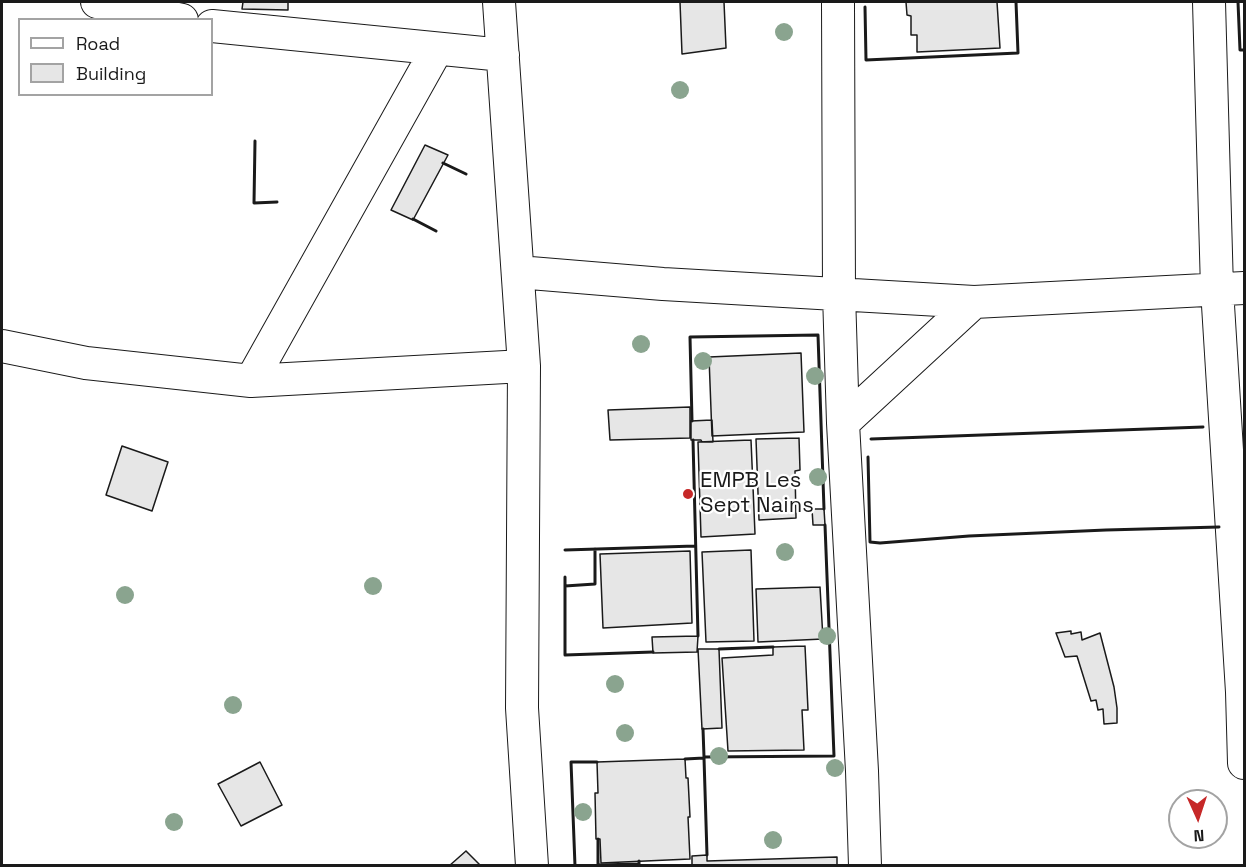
<!DOCTYPE html>
<style>
body{margin:0}
#map{position:relative;width:1246px;height:867px;overflow:hidden;background:#fff;font-family:"Space Grotesk",sans-serif}
canvas{display:block}
.frame{position:absolute;inset:0;border:3px solid #1a1a1a;pointer-events:none}
.legend{position:absolute;left:18px;top:18px;width:195px;height:78px;box-sizing:border-box;background:#fff;border:2px solid #a3a3a3;margin:0;padding:8px 10px;list-style:none;font-size:18px;color:#1a1a1a}
.legend li{display:flex;align-items:center;gap:12px;height:30px}
.legend b{width:30px;border:2px solid #a3a3a3}
.north{position:absolute;left:1168px;top:789px;width:60px;height:60px;box-sizing:border-box;background:#fff;border:2px solid #a3a3a3;border-radius:50%;rotate:177deg;font-size:16px;font-weight:700;line-height:24px;text-align:center;color:#1a1a1a}
.north::after{content:'';display:block;margin:auto;width:21px;height:27px;background:#c62828;clip-path:polygon(50% 0,100% 100%,50% 72%,0 100%)}
</style>
<div id="map">
<canvas width="1246" height="867"></canvas>
<div class="frame"></div>
<ul class="legend">
<li><b style="height:8px;background:#fff"></b>Road</li>
<li><b style="height:16px;background:#e6e6e6"></b>Building</li>
</ul>
<div class="north">N</div>
</div>
<script>
const ctx = document.querySelector('canvas').getContext('2d');
ctx.lineJoin = 'round';
function paint(path, color) {
  ctx.fillStyle = color;
  ctx.fill(path, 'evenodd');
}
function poly(rows) {
  const path = new Path2D();
  for (const r of rows) {
    path.moveTo(r[0], r[1]);
    for (let i = 2; i < r.length; i += 2) path.lineTo(r[i], r[i + 1]);
  }
  return path;
}
function strokePath(path, color, width, dash) {
  ctx.strokeStyle = color;
  ctx.lineWidth = width;
  ctx.lineCap = dash ? 'butt' : 'round';
  ctx.setLineDash(dash || []);
  ctx.stroke(path);
}
function drawText(font, color, halo, rows, align = 'center') {
  ctx.font = font + ' "Space Grotesk",sans-serif';
  ctx.lineWidth = 4.5;
  ctx.setLineDash([]);
  ctx.textBaseline = 'middle';
  ctx.strokeStyle = halo;
  ctx.fillStyle = color;
  for (const [text, x, y, turn = 0] of rows) {
    ctx.save();
    ctx.translate(x, y);
    ctx.rotate((+turn || 0) * Math.PI / 180);
    ctx.textAlign = isNaN(turn) ? turn : align;
    if (halo) ctx.strokeText(text, 0, 0);
    ctx.fillText(text, 0, 0);
    ctx.restore();
  }
}
const building = poly([
 [243,2,288,2,288,10,242,9,243,2],
 [680,2,724,2,726,48,682,54,680,2],
 [906,2,997,2,1000,48,917,52,917,35,911,35,911,16,907,15,906,2],
 [425,145,448,155,413,220,391,210,425,145],
 [801,353,804,432,712,436,709,357,801,353],
 [690,407,690,438,610,440,608,410,690,407],
 [712,420,713,442,702,442,701,440,691,440,691,421,712,420],
 [799,438,800,470,795,471,796,518,759,520,756,439,799,438],
 [751,440,755,534,701,537,698,442,751,440],
 [122,446,168,462,152,511,106,495,122,446],
 [812,509,824,509,825,525,813,525,812,509],
 [751,550,754,641,706,642,702,552,751,550],
 [690,551,692,623,603,628,600,554,690,551],
 [820,587,823,639,758,642,756,589,820,587],
 [1071,631,1071,634,1081,632,1082,640,1100,633,1114,687,1117,708,1117,723,1104,724,1103,709,1098,710,1096,700,1091,701,1077,656,1065,657,1056,633,1071,631],
 [698,636,697,652,653,653,652,637,698,636],
 [805,646,808,710,802,710,804,750,728,751,722,658,773,655,773,647,805,646],
 [698,649,719,649,722,728,702,729,698,649],
 [685,759,686,778,688,778,690,817,688,817,690,859,601,863,600,839,596,839,595,793,598,793,597,762,685,759],
 [260,762,282,805,241,826,218,784,260,762],
 [466,851,481,866,449,866,466,851],
 [707,855,707,861,837,857,837,866,692,866,692,856,707,855]
]);
paint(building, '#e6e6e6');
strokePath(building, '#1a1a1a', 1.5);
const street = poly([
 [97,2,182,20],
 [499,2,524,366,522,708,532,866],
 [838,2,839,294,843,423,862,771,865,866],
 [1209,2,1217,289,1242,692,1244,763],
 [212,26,503,55],
 [518,272,663,284,974,302,1244,288],
 [2,346,86,363,251,381,524,366],
 [251,381,437,49],
 [843,423,974,302]
]);
strokePath(street, '#1a1a1a', 34);
strokePath(street, '#fff', 32);
strokePath(poly([
 [1238,2,1240,50,1244,50],
 [865,7,866,60,1018,53,1016,2],
 [255,141,254,203,277,202],
 [443,163,466,174],
 [413,219,436,231],
 [692,421,690,337,818,335,824,509],
 [871,439,1203,427],
 [693,440,698,636],
 [868,457,870,542,880,543,969,536,1106,530,1219,527],
 [565,550,695,546],
 [565,577,565,655,653,652],
 [565,586,595,584,595,549],
 [719,649,773,647],
 [703,729,704,757,834,756,825,525],
 [685,759,704,758,707,855],
 [598,839,598,865,639,864,639,861],
 [575,866,571,762,597,762]
]), '#1a1a1a', 3);
ctx.fillStyle = '#8aa48f';
for (const [x, y] of [
 [784,32],
 [680,90],
 [641,344],
 [703,361],
 [815,376],
 [818,477],
 [785,552],
 [373,586],
 [125,595],
 [827,636],
 [615,684],
 [233,705],
 [625,733],
 [719,756],
 [835,768],
 [583,812],
 [174,822],
 [773,840]
]) {
  ctx.beginPath();
  ctx.arc(x, y, 9, 0, 2 * Math.PI);
  ctx.fill();
}
for (const [x, y, r, color] of [
 [688,494,6,"#c62828"]
]) {
  const dot = new Path2D();
  dot.arc(x, y, r, 0, 2 * Math.PI);
  ctx.fillStyle = color;
  ctx.fill(dot);
  strokePath(dot, '#fff', 2);
}
drawText('22px', '#1a1a1a', '#fff', [
 ["EMPB Les",700,481],
 ["Sept Nains",700,506]
], 'left');
</script>
